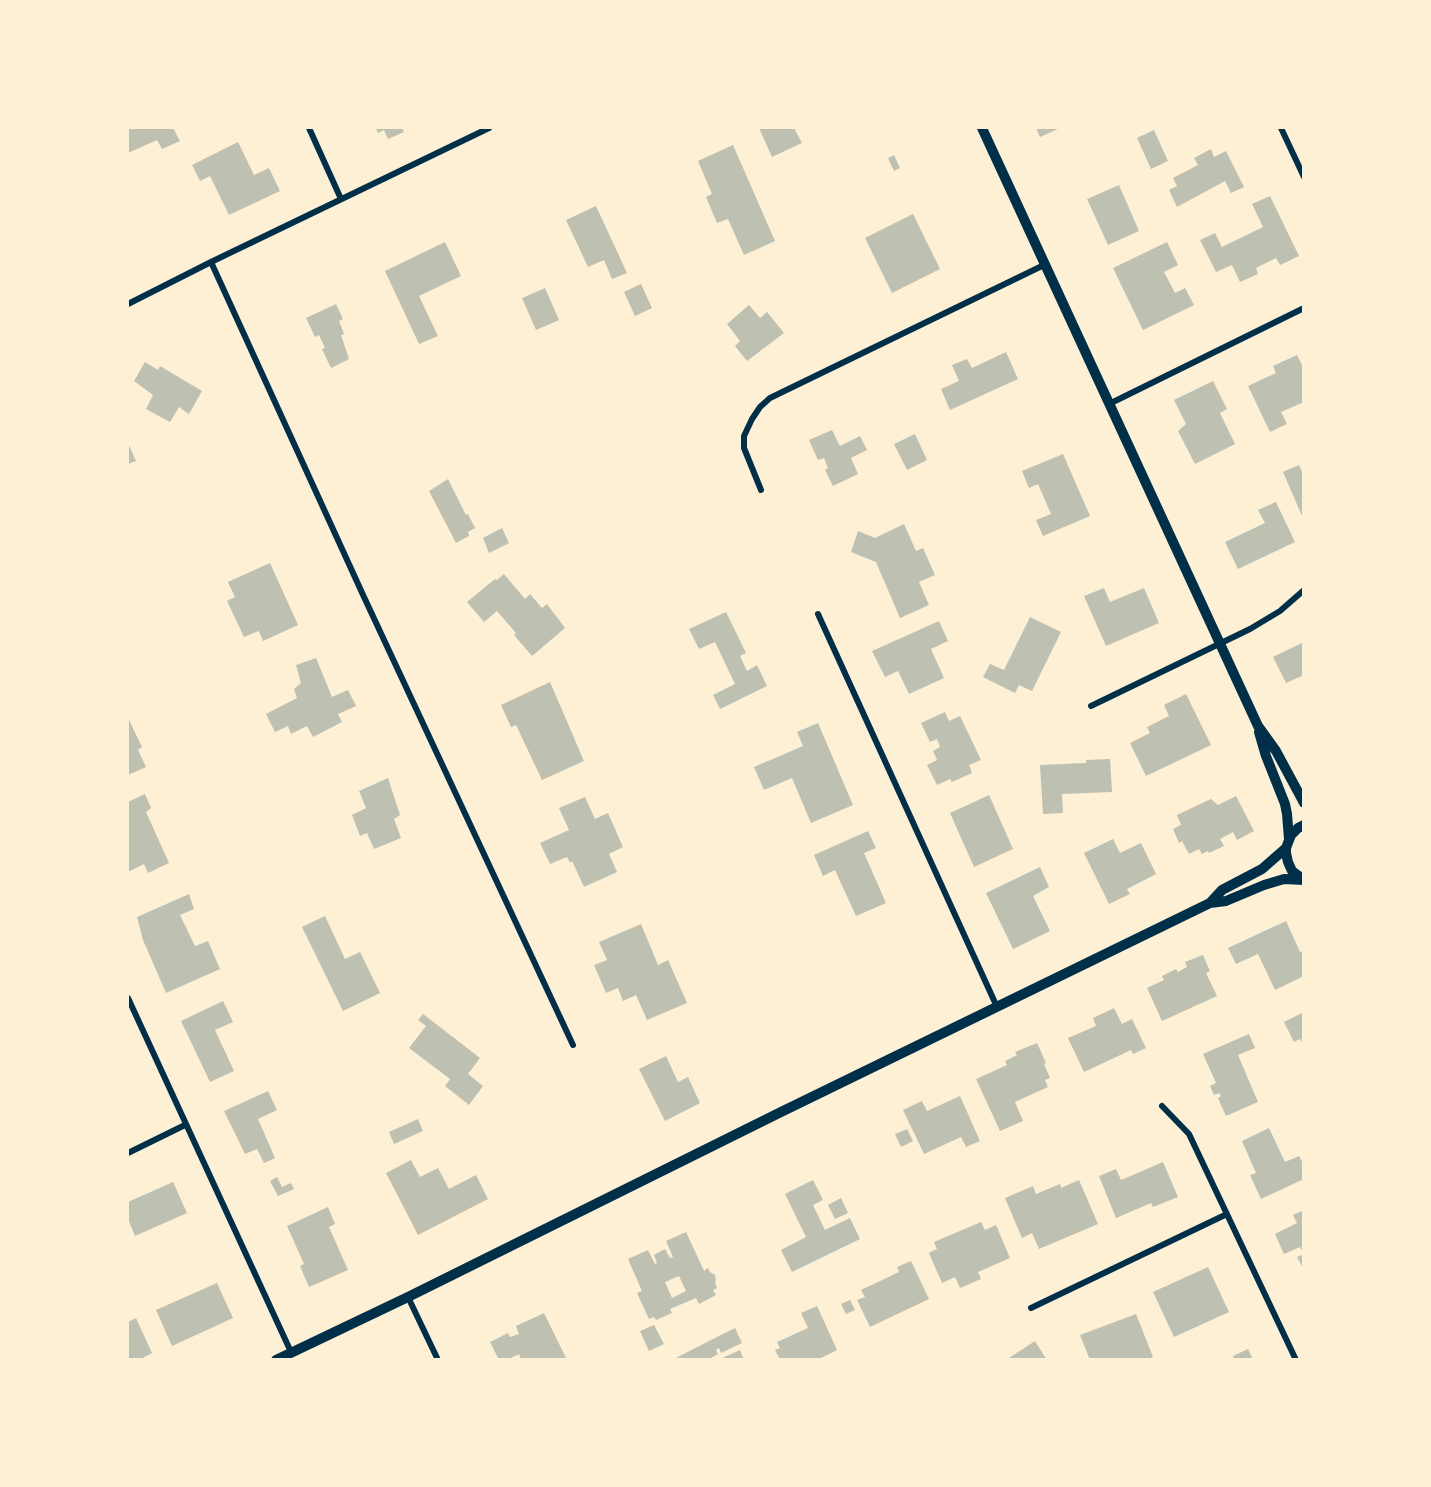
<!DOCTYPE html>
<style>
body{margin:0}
#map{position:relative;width:1431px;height:1487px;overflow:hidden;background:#fdf0d5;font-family:"DejaVu Sans",sans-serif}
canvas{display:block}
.frame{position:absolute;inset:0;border:129px solid #fdf0d5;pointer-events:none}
</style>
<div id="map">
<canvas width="1431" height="1487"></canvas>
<div class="frame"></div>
</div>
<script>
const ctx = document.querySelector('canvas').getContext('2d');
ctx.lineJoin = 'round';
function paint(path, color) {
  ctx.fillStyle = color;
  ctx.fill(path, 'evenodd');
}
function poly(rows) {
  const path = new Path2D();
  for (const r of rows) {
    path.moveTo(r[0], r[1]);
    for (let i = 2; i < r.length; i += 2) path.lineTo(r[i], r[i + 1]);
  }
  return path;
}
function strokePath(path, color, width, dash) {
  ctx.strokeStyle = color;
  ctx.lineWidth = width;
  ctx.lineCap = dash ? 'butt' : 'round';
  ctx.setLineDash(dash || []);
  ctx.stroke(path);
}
paint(poly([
 [128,128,173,128,180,141,162,149,157,140,128,153],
 [376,128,402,128,404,132,388,139,384,130,378,133],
 [759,128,794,128,802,143,772,157],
 [1036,128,1060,128,1040,137],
 [1154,130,1168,161,1151,169,1137,138],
 [238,142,254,175,269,168,280,191,229,215,210,176,200,181,192,165],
 [733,145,775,241,744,255,728,219,717,223,706,197,712,194,698,161],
 [1211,149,1214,157,1226,151,1244,187,1231,193,1225,181,1177,207,1169,190,1177,186,1173,178,1198,165,1194,158],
 [894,155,900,168,894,171,888,158],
 [1119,185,1139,231,1108,245,1087,199],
 [1270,196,1299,256,1280,265,1276,258,1256,268,1258,274,1240,282,1232,265,1216,272,1200,240,1215,233,1222,247,1263,227,1252,204],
 [596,206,627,273,612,279,604,260,588,267,566,220],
 [913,214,940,269,892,293,865,238],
 [445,242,461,276,419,296,438,336,419,344,385,271],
 [1167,242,1178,265,1164,272,1175,293,1185,288,1194,305,1143,330,1113,268],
 [641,284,652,308,635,316,624,292],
 [545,288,559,320,536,330,522,298],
 [336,304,343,319,339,321,344,334,341,335,349,359,331,368,322,349,325,348,319,335,315,337,306,318],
 [749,305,760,318,767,312,784,333,747,361,735,346,740,341,727,324],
 [1006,352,1018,379,950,410,941,389,959,381,952,365,967,359,972,368],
 [1297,355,1304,369,1304,402,1281,412,1287,424,1270,432,1248,386,1276,373,1273,366],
 [145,362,158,370,160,366,202,391,189,414,179,407,170,422,146,409,153,395,134,381],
 [1213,381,1227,409,1220,413,1235,444,1195,464,1178,431,1186,424,1174,400],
 [832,430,840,446,860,436,867,450,851,458,858,474,833,486,825,470,828,468,824,458,818,460,809,440],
 [915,434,927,460,907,470,894,444],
 [128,443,136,461,128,464],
 [1063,454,1090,516,1043,536,1036,520,1051,514,1038,484,1029,488,1022,471],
 [1299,465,1304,475,1304,515,1302,516,1283,472],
 [448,479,466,515,468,514,475,528,468,532,469,536,456,543,429,491],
 [1276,502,1295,542,1238,569,1225,542,1265,523,1258,510],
 [904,524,916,551,923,548,935,575,919,582,929,605,900,618,876,562,851,552,858,531,875,538],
 [502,528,509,543,489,553,483,538],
 [270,563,298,625,263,641,259,631,244,637,227,601,235,597,228,582],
 [504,574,525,599,530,594,542,608,547,604,565,628,532,656,514,635,516,633,497,611,484,622,467,602,495,579,497,580],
 [1104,588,1110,602,1144,588,1159,623,1106,646,1084,596],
 [726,612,746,653,740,656,747,671,757,665,767,686,720,709,713,695,735,684,715,642,699,649,689,629],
 [1030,617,1061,632,1032,691,1019,685,1015,693,983,677,990,664,1004,670],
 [939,621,948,641,931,649,944,678,909,694,898,671,885,677,872,651],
 [1304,642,1304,675,1286,683,1273,657],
 [316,658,332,697,348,690,356,706,338,714,342,722,313,737,307,726,291,734,288,726,275,732,266,714,297,698,294,689,301,683,296,665],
 [550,682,584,761,542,780,516,725,511,727,501,705],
 [1186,694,1211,745,1146,776,1130,743,1150,733,1147,727,1169,716,1164,705],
 [945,712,949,721,960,716,981,760,969,765,972,773,952,782,950,779,937,785,927,765,937,760,933,751,940,747,937,739,930,742,921,723],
 [128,718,142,747,138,750,146,767,128,775],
 [818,723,853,805,811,823,792,778,764,790,754,767,803,746,797,732],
 [1110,759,1112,792,1062,794,1063,813,1043,814,1040,765,1086,763,1086,760],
 [388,778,400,815,394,819,401,838,374,849,367,833,360,836,352,815,366,808,359,791],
 [145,794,151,808,146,812,169,863,148,873,144,864,128,872,128,802],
 [989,795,1013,849,974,867,950,813],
 [1236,796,1254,831,1237,840,1233,832,1220,839,1224,846,1209,853,1208,851,1202,854,1199,849,1189,854,1182,841,1179,843,1173,829,1181,825,1177,815,1211,799,1218,805],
 [585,797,595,819,608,813,623,847,609,854,617,872,584,887,572,861,570,863,567,857,550,864,540,843,569,830,559,808],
 [868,831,876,848,864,853,886,903,856,916,835,870,823,876,814,855],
 [1113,839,1120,853,1141,843,1156,874,1127,889,1130,894,1109,904,1084,853],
 [1040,867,1049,887,1033,896,1050,931,1013,949,986,893],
 [189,894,194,909,180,915,195,946,208,941,220,969,166,993,143,940,137,917],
 [325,916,345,959,360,952,380,993,343,1011,302,927],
 [1286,921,1300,952,1304,951,1304,976,1275,990,1258,954,1236,964,1228,948],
 [641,924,658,965,668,960,687,1003,647,1020,636,995,623,1001,618,988,606,993,594,965,607,960,599,942],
 [1203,955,1210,971,1206,973,1217,996,1162,1021,1147,988,1164,980,1162,976,1176,969,1178,972,1187,967,1185,962],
 [223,1001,233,1022,215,1030,234,1071,210,1082,181,1021],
 [1114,1008,1122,1024,1132,1019,1146,1048,1133,1054,1131,1050,1084,1072,1068,1038,1096,1026,1093,1018],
 [1304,1012,1304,1047,1300,1039,1294,1042,1284,1022],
 [423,1014,480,1058,468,1074,483,1086,469,1105,445,1086,450,1079,409,1048,426,1026,418,1020],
 [1249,1034,1255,1048,1238,1055,1258,1102,1226,1116,1218,1098,1221,1096,1219,1093,1214,1095,1210,1086,1216,1083,1203,1054],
 [1037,1043,1046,1063,1044,1064,1050,1078,1045,1080,1048,1087,1015,1102,1023,1121,1000,1131,976,1079,1007,1065,1005,1061,1017,1055,1015,1052],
 [666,1056,678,1082,688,1077,700,1103,665,1121,639,1069],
 [268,1091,277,1110,258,1119,275,1158,264,1163,257,1149,245,1154,224,1111],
 [960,1096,980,1141,966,1147,961,1137,924,1154,903,1110,922,1101,927,1111],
 [418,1119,423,1131,394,1144,389,1132],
 [1269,1128,1285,1162,1299,1156,1304,1165,1304,1179,1261,1199,1250,1175,1256,1173,1242,1141],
 [907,1129,913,1141,901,1147,895,1134],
 [411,1160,420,1177,438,1168,449,1189,476,1175,488,1199,418,1235,386,1173],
 [1163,1162,1178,1197,1153,1207,1151,1203,1116,1218,1099,1176,1116,1169,1121,1180],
 [277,1177,282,1187,291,1183,294,1189,278,1196,270,1181],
 [813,1180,823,1200,813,1205,825,1230,850,1218,860,1239,792,1272,781,1250,806,1237,785,1194],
 [1079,1180,1098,1224,1039,1249,1032,1233,1022,1238,1005,1198,1033,1186,1036,1194,1060,1184,1061,1188],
 [173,1182,187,1213,135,1236,128,1219,128,1202],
 [841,1198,848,1213,835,1219,828,1205],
 [328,1207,335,1224,329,1227,348,1270,309,1287,300,1266,304,1264,287,1226],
 [1304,1210,1304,1254,1300,1247,1284,1254,1275,1234,1297,1223,1293,1215],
 [981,1222,985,1230,996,1225,1010,1258,978,1272,981,1279,960,1288,955,1277,942,1283,929,1253,937,1249,934,1242],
 [686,1232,704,1271,708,1268,710,1272,715,1275,716,1280,715,1283,717,1288,713,1290,716,1295,699,1304,696,1298,670,1309,672,1313,656,1320,654,1317,649,1319,637,1293,642,1291,628,1259,648,1250,655,1264,657,1263,654,1255,665,1249,670,1258,673,1257,666,1241],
 [679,1276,686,1291,672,1298,665,1282],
 [1304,1254,1304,1270,1297,1257],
 [911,1261,929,1299,870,1327,857,1300,865,1297,861,1290,899,1272,897,1267],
 [1208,1267,1229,1312,1174,1337,1153,1292],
 [217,1283,233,1318,172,1346,156,1310],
 [850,1300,855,1310,846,1314,841,1304],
 [817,1306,837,1350,817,1360,780,1360,775,1350,780,1348,777,1342,808,1328,801,1313],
 [544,1313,567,1360,521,1360,519,1354,507,1360,499,1360,490,1342,508,1333,510,1337,519,1334,516,1326],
 [1136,1314,1153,1357,1147,1360,1090,1360,1080,1335],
 [136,1318,152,1353,139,1360,128,1360,128,1322],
 [654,1325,664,1344,649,1351,640,1331],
 [735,1328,742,1343,721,1353,719,1348,716,1350,711,1340],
 [711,1340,718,1354,707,1360,672,1360],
 [1035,1341,1047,1360,1006,1360],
 [1248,1349,1253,1360,1235,1360,1233,1356],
 [740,1350,744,1360,718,1360]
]), '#bec0b2');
strokePath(poly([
 [309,128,341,199],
 [1281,128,1304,177],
 [211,262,364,597,573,1045],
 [128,304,211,262,489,128],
 [1109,404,1304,308],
 [761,490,744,448,744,436,752,419,760,407,770,398,1044,265],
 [818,614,997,1007],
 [1091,706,1250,629,1280,611,1304,590],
 [128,998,291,1352],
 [1162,1106,1189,1134,1296,1360],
 [128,1153,185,1125],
 [408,1297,438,1360],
 [1031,1308,1227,1214]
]), '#003049', 6);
strokePath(poly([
 [982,128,1258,726,1276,751,1304,803],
 [1259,732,1266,756,1285,804,1287,814,1289,839],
 [1304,825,1298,828,1291,835,1286,848,1286,853,1288,862,1292,871,1304,880],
 [1210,903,1222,890,1262,869,1286,848],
 [276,1360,408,1297,781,1112,1210,903,1226,901,1264,885,1284,879,1304,880]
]), '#003049', 10);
</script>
